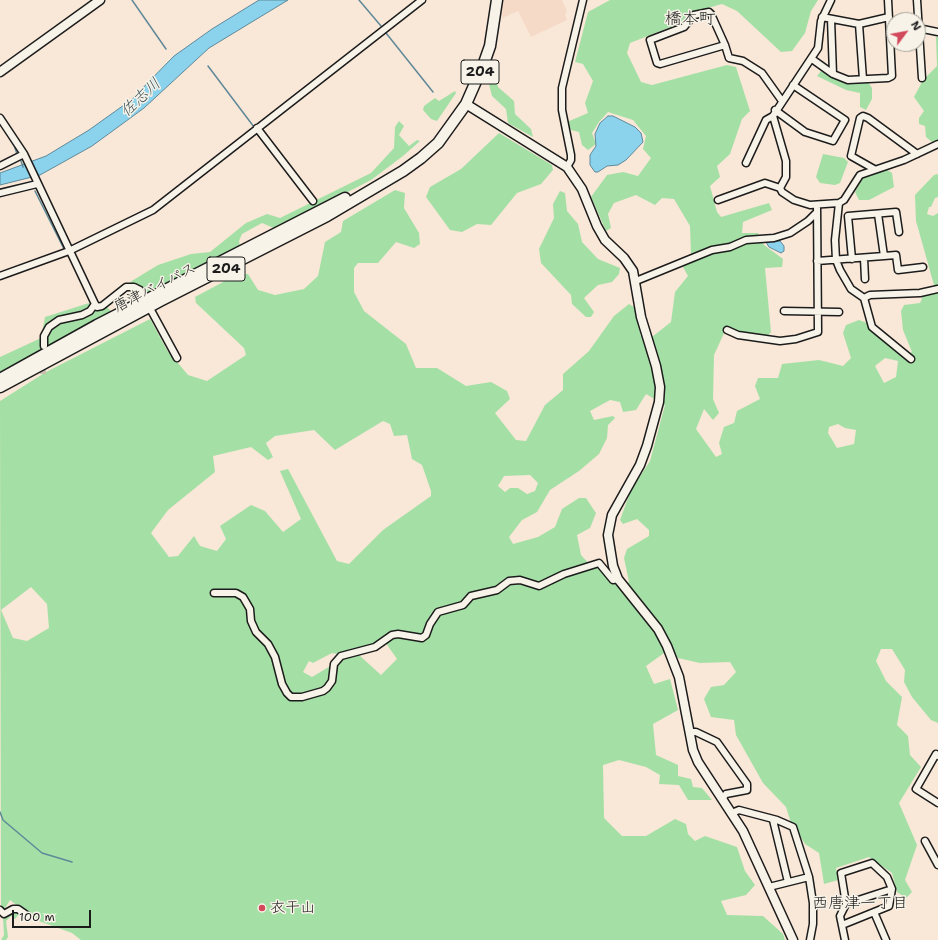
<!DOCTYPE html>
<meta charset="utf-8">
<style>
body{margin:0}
#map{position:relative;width:938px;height:940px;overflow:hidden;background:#f9e7d7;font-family:"Shantell Sans",sans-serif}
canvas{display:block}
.north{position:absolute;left:886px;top:12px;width:40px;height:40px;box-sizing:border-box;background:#f7f3e8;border:1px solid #9f9d96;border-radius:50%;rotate:58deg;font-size:11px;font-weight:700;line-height:16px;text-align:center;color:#1c1c1c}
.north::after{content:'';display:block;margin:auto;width:14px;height:18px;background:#d1495b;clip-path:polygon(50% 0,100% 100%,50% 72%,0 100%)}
.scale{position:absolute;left:12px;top:910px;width:79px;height:18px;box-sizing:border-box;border:2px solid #1c1c1c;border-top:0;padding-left:5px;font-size:12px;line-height:14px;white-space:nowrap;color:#1c1c1c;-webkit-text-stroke:3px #f7f3e8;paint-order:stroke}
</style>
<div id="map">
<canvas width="938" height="940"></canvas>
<div class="north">N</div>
<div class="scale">100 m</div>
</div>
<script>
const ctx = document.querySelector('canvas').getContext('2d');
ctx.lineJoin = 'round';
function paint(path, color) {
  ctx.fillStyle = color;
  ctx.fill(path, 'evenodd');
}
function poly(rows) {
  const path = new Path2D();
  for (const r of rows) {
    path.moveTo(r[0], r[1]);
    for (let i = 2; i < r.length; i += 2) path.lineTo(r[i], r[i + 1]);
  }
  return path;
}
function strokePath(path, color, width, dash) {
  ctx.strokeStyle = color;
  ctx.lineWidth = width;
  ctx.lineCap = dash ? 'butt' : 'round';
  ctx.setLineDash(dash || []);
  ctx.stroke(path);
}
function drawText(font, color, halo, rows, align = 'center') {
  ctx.font = font + ' "Shantell Sans","Klee One",sans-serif';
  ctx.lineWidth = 3;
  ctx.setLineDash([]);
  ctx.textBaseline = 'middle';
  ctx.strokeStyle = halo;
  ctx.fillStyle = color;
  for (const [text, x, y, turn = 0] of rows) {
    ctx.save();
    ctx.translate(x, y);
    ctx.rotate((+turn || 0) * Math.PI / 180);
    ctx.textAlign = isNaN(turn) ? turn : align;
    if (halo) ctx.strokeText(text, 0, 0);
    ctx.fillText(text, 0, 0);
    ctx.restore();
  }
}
paint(poly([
 [503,0,562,0,567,11,565,15,567,20,531,37,518,11,502,18]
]), '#f6dac8');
paint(poly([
 [610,0,818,0,811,11,805,33,792,51,781,52,737,11,722,4,693,12,681,23,630,43,627,53,641,82,652,85,727,65,736,67,750,111,742,119,730,154,717,166,720,177,710,186,717,212,721,217,769,203,772,210,743,222,742,233,758,233,764,245,783,259,782,267,765,268,771,332,766,338,725,331,714,355,713,399,719,413,713,420,704,409,696,429,716,457,722,454,719,443,724,427,734,423,737,411,760,399,755,386,758,378,778,378,782,364,819,360,843,366,851,358,843,333,846,325,859,320,867,323,874,334,885,340,905,355,912,352,903,330,901,311,904,305,920,303,923,296,931,293,934,285,916,221,915,195,934,175,938,174,938,197,935,198,931,207,929,207,927,214,933,216,938,213,938,723,931,720,912,697,904,682,905,670,892,649,881,649,876,661,886,681,902,697,897,725,908,736,910,755,921,767,899,803,917,845,905,880,912,892,906,898,897,892,892,873,869,857,836,868,838,880,824,884,819,853,805,844,790,820,786,807,763,783,736,735,734,720,711,717,704,699,711,687,724,685,736,672,730,662,700,663,678,658,671,648,646,666,654,684,670,679,678,710,653,724,656,755,678,765,678,776,691,779,693,787,702,788,712,800,688,800,679,785,659,784,660,775,646,767,619,760,603,765,604,818,622,836,646,836,675,819,686,824,688,834,695,841,705,836,737,847,745,871,755,885,746,895,721,901,727,915,763,916,783,934,785,940,81,940,72,933,36,920,10,900,4,910,1,909,0,401,46,372,150,319,167,350,188,375,207,381,246,355,244,348,196,303,195,297,238,274,248,274,258,290,275,295,304,289,318,276,325,242,341,232,343,221,395,190,405,193,404,208,419,233,420,244,414,248,396,242,378,263,358,263,354,268,354,292,364,311,406,344,416,368,437,368,466,386,491,382,507,391,510,399,495,413,516,440,526,441,545,405,563,390,563,374,589,351,614,316,629,304,634,307,641,336,652,337,671,322,675,292,688,276,683,267,691,255,690,226,674,199,662,198,655,205,636,195,614,203,608,214,611,228,606,231,591,197,607,175,623,172,638,176,651,158,643,149,646,136,633,120,608,112,599,122,592,133,596,144,588,150,582,145,579,132,571,130,567,122,588,113,585,103,593,81,583,64,575,62,588,12],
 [885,358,898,361,896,377,884,383,875,366],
 [646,394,665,405,650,461,631,490,620,520,623,524,637,519,649,530,649,536,627,549,624,558,629,582,615,585,604,565,592,567,581,555,577,535,590,528,596,513,586,498,579,498,562,509,555,527,538,537,513,544,509,537,522,520,537,512,550,490,579,471,599,454,607,438,608,425,615,418,613,416,594,420,590,411,610,400,620,402,623,412,636,410],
 [383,421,390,424,394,436,407,435,412,459,422,465,431,491,431,496,383,530,349,564,337,561,288,469,280,471,301,519,283,532,265,511,251,505,220,526,226,539,217,551,200,546,194,536,178,556,169,557,151,533,168,510,215,472,213,456,251,447,268,460,273,457,266,443,275,436,314,430,335,450],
 [838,424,845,428,856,430,854,444,837,448,828,433,829,427],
 [530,475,538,483,535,491,527,494,518,488,510,488,505,492,498,486,504,476],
 [31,587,47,604,49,628,27,641,13,638,1,610],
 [383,639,397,659,381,675,359,655,335,660,332,665,312,677,303,672,309,661,313,663,332,653,338,654,373,645],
 [936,37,938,37,938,140,932,142,926,137,925,126,919,124,919,118,924,111,914,97,923,80,937,66],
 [490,66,494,70,498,87,514,101,515,114,531,129,533,137,508,123,506,109,492,96,487,77],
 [822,70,846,83,868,82,872,88,872,99,866,110,860,107,860,93,846,90,817,76],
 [455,91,456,93,437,121,431,119,423,110,424,106,435,98,439,101],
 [399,121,404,126,399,135,409,146,417,140,420,141,403,156,371,180,276,229,262,223,242,234,239,241,240,247,148,294,140,285,130,282,158,265,191,254,210,252,246,223,267,214,280,218,371,173,394,148,395,127],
 [499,133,552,165,553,170,541,184,517,193,491,225,477,224,462,232,450,230,426,197,430,187,461,169],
 [823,154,844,158,848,162,840,183,835,185,820,183,816,177],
 [886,169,892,173,894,187,869,200,859,200,855,192,864,176],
 [560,191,565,193,567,211,578,224,582,242,598,259,620,268,619,274,612,282,598,285,584,298,594,312,591,317,586,317,572,304,571,295,541,263,539,249,554,218,553,204],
 [89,303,96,311,107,307,112,312,0,372,0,357,41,338,45,317],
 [15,909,20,913,15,919,11,916,6,921,8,937,6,940,1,940,4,935,3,917]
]), '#a4e0a6');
const water = poly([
 [259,0,288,0,209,48,144,108,92,146,40,175,0,185,0,173,46,156,89,130,131,100,174,56,212,29,259,0],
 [608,116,613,116,635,127,641,133,643,142,626,160,618,165,607,166,598,172,595,172,590,165,590,155,596,146,595,134,600,123,608,116],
 [780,241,784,246,784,251,781,253,769,247,766,242,780,241]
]);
paint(water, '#8bd2ed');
strokePath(water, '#5f8999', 1);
strokePath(poly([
 [132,0,166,49],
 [359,0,381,26],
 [386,33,433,92],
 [208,66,254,127],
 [0,123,14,145,17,154],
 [21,161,23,167],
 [35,191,64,249],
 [0,812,3,820,42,853,72,862]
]), '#5f8999', 1.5);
strokePath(poly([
 [43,374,43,362]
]), '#cdbeb2', 6, [6, 3]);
const minor = poly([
 [831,0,821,21,818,48,773,116,786,161,786,177,780,188,782,192,794,200,810,205,839,203,844,200,860,175,904,160,938,144],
 [917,0,922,78],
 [822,17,859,24,889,17],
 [831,19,833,74],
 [859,24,863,79],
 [918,28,938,32],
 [725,45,660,64,657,63,650,40,684,27,694,15,709,12,711,14,725,45,729,58,743,61,762,73,782,101],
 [812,59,833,74,848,80,888,78,892,76,888,0],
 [775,110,805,132,833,141,845,120,793,85],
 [0,118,24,154,95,304,97,307,102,306,126,287,134,287,140,290,177,358],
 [257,128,313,201],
 [746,163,766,120,773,116],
 [0,166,24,154],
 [567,167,571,160,571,155,562,110,562,88,583,0],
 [874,169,851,156,860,118,863,116,868,118,917,154],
 [0,193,37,184],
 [718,200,765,183,780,188],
 [839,203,835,240,836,260,840,270,851,289,864,298,870,295,920,293,938,289],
 [878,214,884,256,896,255,898,270,923,267],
 [864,258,865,279],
 [852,259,848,216,896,212,899,232],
 [817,261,884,256],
 [0,276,69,251,153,210,422,0],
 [636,281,712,250,730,247,746,240,774,238,790,233,808,221,816,213],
 [864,298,872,327,911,359],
 [784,311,839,312],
 [727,330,738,335,780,341,796,339,818,332,817,205],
 [44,346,44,336,49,327,59,320,82,315,90,311,95,304],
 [214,593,236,593,243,597,250,609,251,621,256,632,268,644,275,657,282,684,287,693,291,697,302,697,323,691,327,688,332,681,334,664,341,656,375,647,392,635,398,634,422,638,426,635,430,624,438,612,463,605,471,596,497,590,509,581,520,580,539,586,564,574,599,563,613,580,618,579],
 [690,732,696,732,717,742,747,784,747,790,726,794,722,799],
 [938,756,936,754,916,789,938,803],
 [732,813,739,810,777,820,793,827,809,877,813,903,813,924,810,940],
 [773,820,788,882],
 [925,841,938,865],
 [769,887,809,877],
 [846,904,892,889],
 [0,910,4,914,13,909,18,909,28,916],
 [874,912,886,940],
 [842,925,889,906,892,889,887,877,872,863,841,873,846,904,840,916,845,940]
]);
const tertiary = poly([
 [0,72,100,0],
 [466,104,567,167,582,189,597,226,605,240,624,258,633,271,641,317,656,366,660,387,659,402,647,446,640,465,612,515,608,535,613,566,618,579,658,629,667,646,679,677,693,750,698,762,743,831,793,940]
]);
const trunk = poly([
 [0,379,97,325,345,198],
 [0,387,160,301,327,216,403,171,421,158,438,143,466,104,484,63,490,46,497,0]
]);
strokePath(minor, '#1c1c1c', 9);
strokePath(tertiary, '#1c1c1c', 11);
strokePath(trunk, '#1c1c1c', 13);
strokePath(minor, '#f7f3e8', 6);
strokePath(tertiary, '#f7f3e8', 8);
strokePath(trunk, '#f7f3e8', 10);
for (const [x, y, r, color] of [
 [262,908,4,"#d1495b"]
]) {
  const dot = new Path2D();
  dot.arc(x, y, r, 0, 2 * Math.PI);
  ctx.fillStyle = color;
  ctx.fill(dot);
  strokePath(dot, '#f7f3e8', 1.5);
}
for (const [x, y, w] of [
 [480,72,38],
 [226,269,38]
]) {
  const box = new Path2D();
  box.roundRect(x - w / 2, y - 12, w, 24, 3);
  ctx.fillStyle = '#f7f3e8';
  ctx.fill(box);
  strokePath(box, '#1c1c1c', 1);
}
drawText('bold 14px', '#1c1c1c', null, [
 ["204",480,72],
 ["204",226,269]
]);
drawText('15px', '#1c1c1c', '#f7f3e8', [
 ["唐津バイパス",155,288,-27]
]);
drawText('15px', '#1c1c1c', '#f7f3e8', [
 ["衣干山",270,908]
], 'left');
drawText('italic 16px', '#3d535b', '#f7f3e8', [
 ["佐志川",141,98,-43]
]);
drawText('16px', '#1c1c1c', '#f7f3e8', [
 ["西唐津一丁目",860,904]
]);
drawText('17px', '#1c1c1c', '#f7f3e8', [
 ["橋本町",690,20]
]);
</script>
